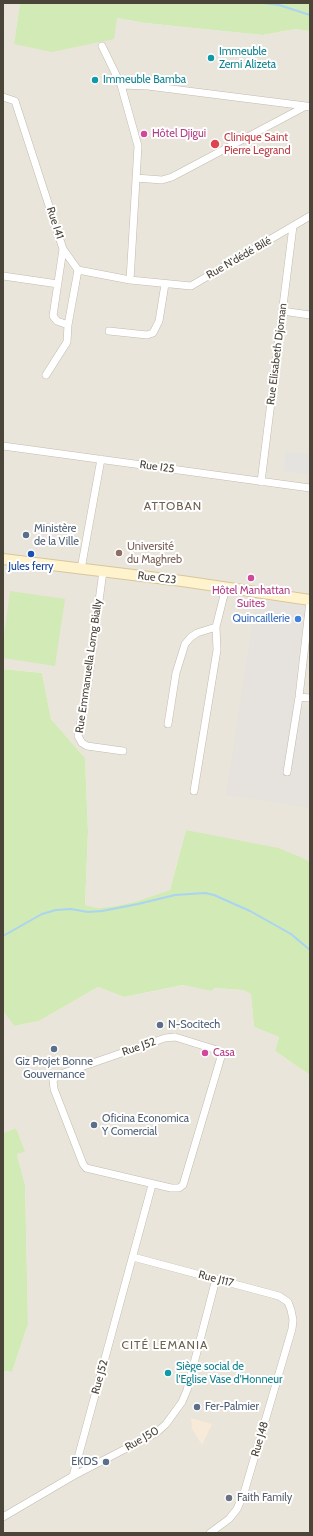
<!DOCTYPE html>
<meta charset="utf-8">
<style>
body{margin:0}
#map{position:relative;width:313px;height:1536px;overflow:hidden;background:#f6f3ec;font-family:Cabin,sans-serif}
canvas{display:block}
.frame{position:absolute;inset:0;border:4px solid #4b4439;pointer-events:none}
</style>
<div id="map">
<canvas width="313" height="1536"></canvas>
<div class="frame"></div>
</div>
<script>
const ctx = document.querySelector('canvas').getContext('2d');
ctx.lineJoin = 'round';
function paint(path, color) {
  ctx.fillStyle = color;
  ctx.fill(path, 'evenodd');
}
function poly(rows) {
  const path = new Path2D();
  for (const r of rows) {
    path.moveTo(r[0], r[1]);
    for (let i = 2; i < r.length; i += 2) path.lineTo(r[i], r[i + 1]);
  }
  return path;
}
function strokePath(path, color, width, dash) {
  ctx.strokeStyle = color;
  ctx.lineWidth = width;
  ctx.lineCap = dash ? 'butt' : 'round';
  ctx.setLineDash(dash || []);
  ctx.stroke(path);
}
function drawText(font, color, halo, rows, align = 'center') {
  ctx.font = font + ' Cabin,sans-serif';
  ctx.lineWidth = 4;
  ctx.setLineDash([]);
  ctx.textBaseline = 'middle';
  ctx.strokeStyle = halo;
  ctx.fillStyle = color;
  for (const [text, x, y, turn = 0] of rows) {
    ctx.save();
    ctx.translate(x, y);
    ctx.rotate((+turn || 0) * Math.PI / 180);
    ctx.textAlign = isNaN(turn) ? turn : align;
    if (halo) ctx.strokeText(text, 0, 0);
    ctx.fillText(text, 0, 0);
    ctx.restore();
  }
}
paint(poly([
 [3,3,20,3,14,44,117,18,145,23,263,35,295,29,310,31,310,862,303,858,186,830,170,890,134,902,116,906,97,908,85,905,88,831,85,758,51,719,42,673,3,669],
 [184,985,211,991,213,988,243,990,251,994,254,1027,279,1037,275,1051,310,1075,310,1533,3,1533,3,1371,12,1372,28,1324,25,1185,17,1154,24,1152,16,1128,3,1133,3,1011,14,1026,39,1021,98,987,124,997]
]), '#eae5da');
paint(poly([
 [191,1418,212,1424,202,1445,192,1429]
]), '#f7ead8');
paint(poly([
 [256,599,305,606,293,706,310,708,310,808,226,795]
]), '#e6e2dd');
paint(poly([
 [20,3,310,3,310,31,295,29,263,35,145,23,117,18,114,39,52,52,14,44],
 [10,591,65,599,55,666,3,658,3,644],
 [3,669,42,673,51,719,85,758,88,831,85,905,97,908,116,906,134,902,170,890,186,830,278,848,303,858,310,862,310,1075,275,1051,279,1037,254,1027,251,994,243,990,214,988,211,991,183,985,124,997,98,987,39,1021,14,1026,3,1011],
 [16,1128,25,1152,17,1154,25,1185,28,1324,12,1372,3,1371,3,1133]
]), '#d2eab5');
paint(poly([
 [286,451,310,454,310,475,283,471]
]), '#e5e3e0');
strokePath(poly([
 [264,3,279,5,310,15],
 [3,936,42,914,56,910,71,909,88,912,102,911,138,904,175,895,205,893,214,895,250,911,291,934,310,950]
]), '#a9d4f2', 2);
const street = poly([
 [102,46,121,85,138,146,130,280],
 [121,85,148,86,306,106],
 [3,97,15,101,63,249,78,270,130,280,191,286,310,216],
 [136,178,162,180,172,177,306,106,310,107],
 [63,249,53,316,57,321,68,325],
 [3,276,58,284],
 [282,311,310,315],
 [109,331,147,335,153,333,159,321,165,284],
 [46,375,67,342,68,325,78,270],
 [3,446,310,488],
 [261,482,293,226],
 [81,569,101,459],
 [103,571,87,691,78,736,82,743,87,746,123,751],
 [299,697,310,698],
 [168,724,176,673,185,644,191,637,197,633,216,627],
 [287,772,299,697,310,601],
 [194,791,217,650,216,627,226,587],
 [175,1037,217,1050,221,1057,183,1185,179,1188,171,1188,86,1168,83,1164,54,1089,53,1080,58,1075,165,1038,175,1037],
 [133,1257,279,1296,288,1302,291,1310,293,1320,292,1329,244,1493,237,1509,229,1519,210,1533],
 [73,1476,152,1185],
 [3,1517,73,1476,156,1433,166,1424,182,1402,187,1390,216,1279]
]);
const secondary = poly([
 [3,559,182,581,310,600]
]);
strokePath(street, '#c2bbae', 8);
strokePath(secondary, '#d6c79b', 12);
strokePath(street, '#fff', 7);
strokePath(secondary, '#fff3cd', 10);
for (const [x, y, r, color] of [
 [211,58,4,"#0f9aa8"],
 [95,80,4,"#0f9aa8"],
 [144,134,4,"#d1479c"],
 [215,144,5,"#e0444e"],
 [26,535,4,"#5c6f8a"],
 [119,553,4,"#8d6e63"],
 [31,554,4,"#1a4fb4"],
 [251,578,4,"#d1479c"],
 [298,619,4,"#3f7fe0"],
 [160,1025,4,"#5c6f8a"],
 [54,1049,4,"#5c6f8a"],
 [205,1053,4,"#d1479c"],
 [94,1125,4,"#5c6f8a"],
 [168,1373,4,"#0f9aa8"],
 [197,1407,4,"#5c6f8a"],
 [106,1462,4,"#5c6f8a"],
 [229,1498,4,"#6b7280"]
]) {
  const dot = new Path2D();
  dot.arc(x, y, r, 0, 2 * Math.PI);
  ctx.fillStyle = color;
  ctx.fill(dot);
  strokePath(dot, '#fff', 1.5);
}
drawText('11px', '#0d838f', '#fff', [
 ["Immeuble",219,52],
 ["Zerni Alizeta",219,65],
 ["Immeuble Bamba",103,80],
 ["Siège social de",176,1367],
 ["l'Eglise Vase d'Honneur",176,1380]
], 'left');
drawText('11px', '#b23c85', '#fff', [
 ["Hôtel Djigui",152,134],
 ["Hôtel Manhattan",251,591,"center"],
 ["Suites",251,604,"center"],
 ["Casa",213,1053]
], 'left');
drawText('11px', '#be3a42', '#fff', [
 ["Clinique Saint",224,138],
 ["Pierre Legrand",224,151]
], 'left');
drawText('11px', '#4b4439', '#fff', [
 ["Rue I41",55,223,72],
 ["Rue N'dédé Bilé",239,258,-30],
 ["Rue Elisabeth Djoman",277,354,-83],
 ["Rue I25",157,467,8],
 ["Rue C23",157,578,7],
 ["Rue Emmanuella Lorng Bially",89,666,-82],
 ["Rue J52",139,1047,-19],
 ["Rue J117",216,1279,15],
 ["Rue J52",100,1377,-75],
 ["Rue J50",142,1439,-30],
 ["Rue J48",260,1439,-74]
]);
drawText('11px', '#4e5e75', '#fff', [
 ["Ministère",34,529],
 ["de la Ville",34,542],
 ["N-Socitech",168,1025],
 ["Giz Projet Bonne",54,1062,"center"],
 ["Gouvernance",54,1075,"center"],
 ["Oficina Economica",102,1119],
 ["Y Comercial",102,1132],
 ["Fer-Palmier",205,1407],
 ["EKDS",98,1462,"right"]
], 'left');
drawText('11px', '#785e54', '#fff', [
 ["Université",127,547],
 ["du Maghreb",127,560]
], 'left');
drawText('11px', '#164399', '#fff', [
 ["Jules ferry",31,567]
]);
drawText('11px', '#366cbe', '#fff', [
 ["Quincaillerie",290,619]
], 'right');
drawText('11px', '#5b616d', '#fff', [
 ["Faith Family",237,1498]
], 'left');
ctx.letterSpacing = '1px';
drawText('12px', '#6e6250', '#fff', [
 ["ATTOBAN",173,506],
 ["CITÉ LEMANIA",165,1345]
]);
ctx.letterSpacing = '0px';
</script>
